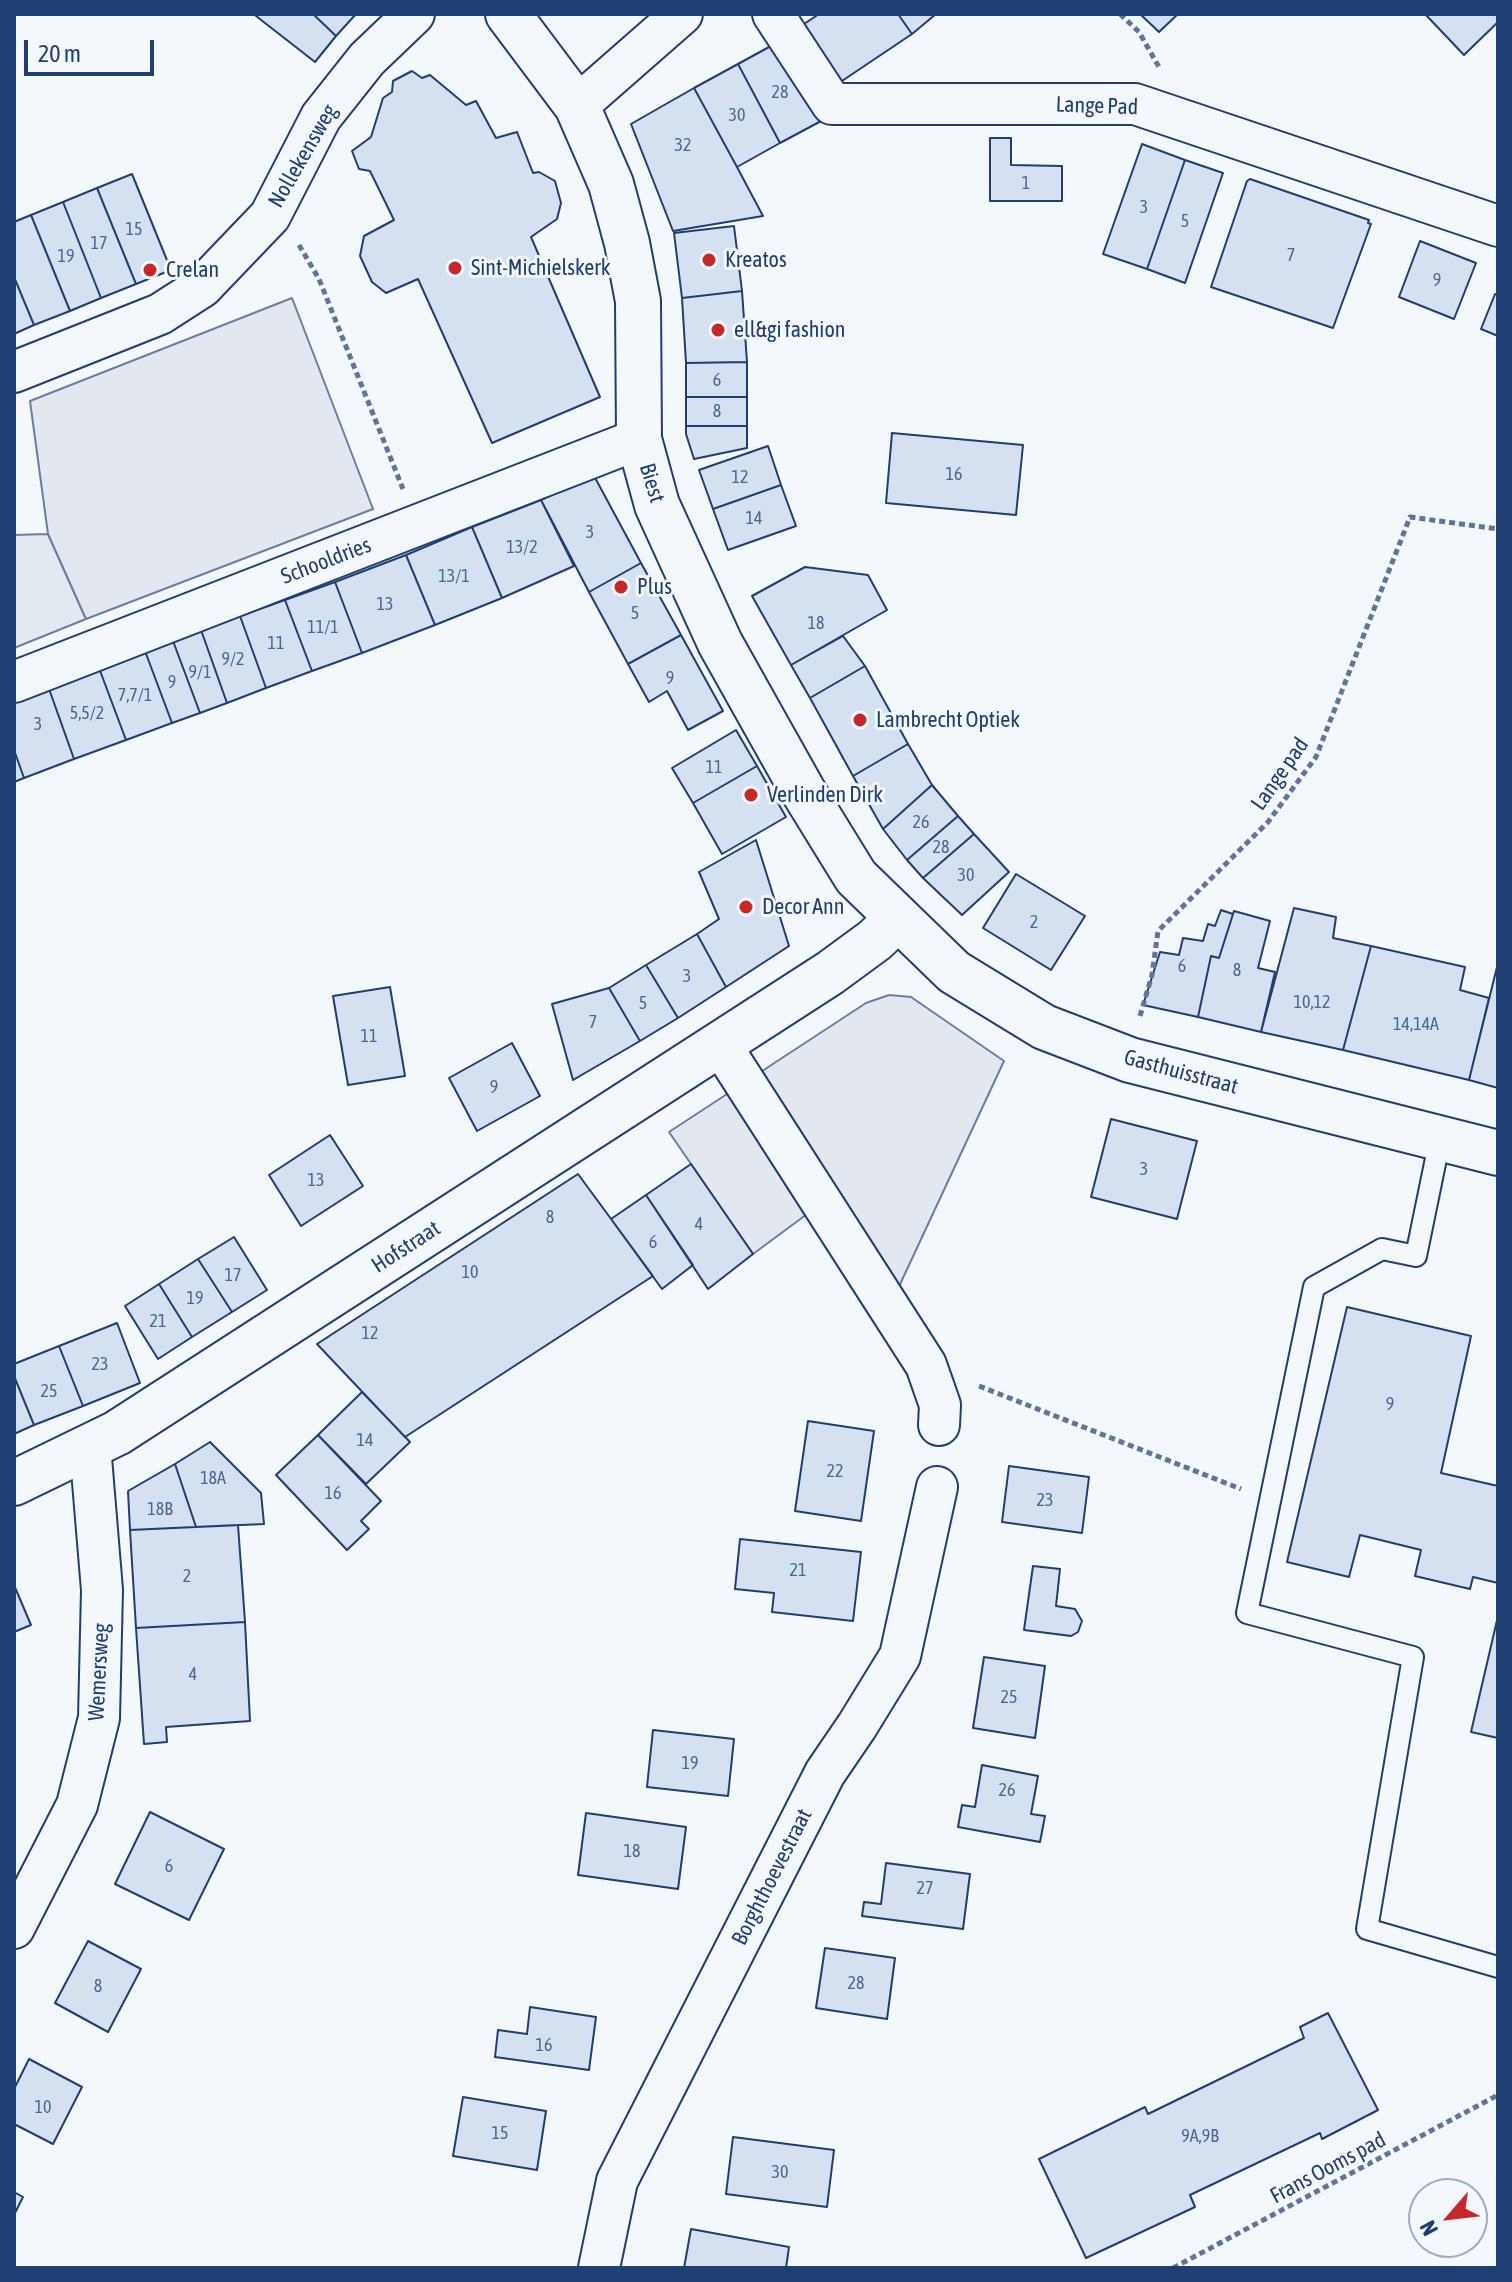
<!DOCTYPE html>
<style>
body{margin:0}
#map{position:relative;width:1512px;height:2282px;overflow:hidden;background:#f4f7fb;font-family:"Asap Condensed",sans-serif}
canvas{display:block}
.frame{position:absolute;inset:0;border:16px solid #1d3f73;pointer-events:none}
.north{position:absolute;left:1408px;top:2178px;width:80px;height:80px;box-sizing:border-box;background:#f4f7fb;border:2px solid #9eadc5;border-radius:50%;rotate:242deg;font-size:22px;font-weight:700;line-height:32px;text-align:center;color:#1d3f73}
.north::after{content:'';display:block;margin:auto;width:28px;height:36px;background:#c62828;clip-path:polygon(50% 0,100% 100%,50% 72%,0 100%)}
.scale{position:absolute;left:24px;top:40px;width:130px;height:36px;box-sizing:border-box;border:4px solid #1d3f73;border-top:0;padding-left:10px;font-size:24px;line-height:28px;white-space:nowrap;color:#1d3f73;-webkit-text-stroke:6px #f4f7fb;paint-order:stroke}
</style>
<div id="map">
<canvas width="1512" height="2282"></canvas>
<div class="frame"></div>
<div class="north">N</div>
<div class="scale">20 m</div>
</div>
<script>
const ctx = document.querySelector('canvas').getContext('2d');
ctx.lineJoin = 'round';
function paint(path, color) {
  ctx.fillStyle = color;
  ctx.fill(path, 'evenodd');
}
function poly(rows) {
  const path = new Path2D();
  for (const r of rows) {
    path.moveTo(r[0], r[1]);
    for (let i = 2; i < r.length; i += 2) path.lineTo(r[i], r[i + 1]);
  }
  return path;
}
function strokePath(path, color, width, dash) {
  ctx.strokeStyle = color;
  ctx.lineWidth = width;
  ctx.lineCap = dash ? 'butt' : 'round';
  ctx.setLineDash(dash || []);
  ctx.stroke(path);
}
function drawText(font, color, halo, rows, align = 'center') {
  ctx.font = font + ' "Asap Condensed",sans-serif';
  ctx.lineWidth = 6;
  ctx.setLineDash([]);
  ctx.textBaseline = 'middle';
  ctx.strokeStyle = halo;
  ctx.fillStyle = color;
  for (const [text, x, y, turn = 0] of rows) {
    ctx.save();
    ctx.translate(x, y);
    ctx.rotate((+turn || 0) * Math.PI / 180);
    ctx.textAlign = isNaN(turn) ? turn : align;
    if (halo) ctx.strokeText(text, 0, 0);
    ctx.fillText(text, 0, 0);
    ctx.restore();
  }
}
const green = poly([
 [48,534,86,619,14,648,14,535,48,534]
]);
paint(green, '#e3e9f0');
strokePath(green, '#687fa3', 2);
const parking = poly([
 [292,298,373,509,86,619,48,534,30,401,292,298],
 [889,995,911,997,1004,1061,889,1308,822,1203,753,1254,669,1132,866,1003,889,995]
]);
paint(parking, '#e3e8f0');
strokePath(parking, '#687fa3', 2);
const building = poly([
 [258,14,313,14,336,36,315,62,256,16,258,14],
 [313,14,356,14,336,36,313,14],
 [819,14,898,14,912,34,833,87,795,30,819,14],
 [898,14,936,14,912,34,898,14],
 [1140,14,1178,14,1159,32,1140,14],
 [1425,14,1498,14,1498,22,1464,55,1425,14],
 [780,41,823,120,780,143,738,64,780,41],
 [738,64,780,143,737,167,694,88,738,64],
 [412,71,422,78,430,75,466,105,476,101,496,138,517,132,533,173,539,172,555,181,561,203,557,219,531,237,600,397,492,443,418,279,386,293,372,282,360,256,364,236,394,220,370,171,359,169,352,151,371,137,383,98,392,92,393,81,412,71],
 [694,88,737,167,763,216,673,231,631,124,694,88],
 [990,138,1011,138,1011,165,1062,166,1062,201,990,201,990,138],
 [1142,144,1185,160,1147,269,1103,254,1142,144],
 [1185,160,1223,173,1185,283,1147,269,1185,160],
 [132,174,171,270,136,284,97,188,132,174],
 [1250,179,1369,220,1368,223,1371,224,1333,328,1211,287,1247,181,1250,179],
 [97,188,136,284,101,298,63,202,97,188],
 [63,202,101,298,70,311,31,215,63,202],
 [31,215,70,311,34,325,14,277,14,222,31,215],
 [734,226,742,291,682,298,674,233,734,226],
 [1420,241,1476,263,1454,319,1399,297,1420,241],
 [14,277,34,325,14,334,14,277],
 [742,291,747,362,686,363,682,298,742,291],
 [1495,294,1498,295,1498,336,1481,329,1495,294],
 [747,362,747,397,686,397,686,363,747,362],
 [686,397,747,397,747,426,686,426,686,397],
 [686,426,747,426,747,448,694,459,686,434,686,426],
 [892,433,1023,445,1016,515,886,503,892,433],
 [768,446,781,485,713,509,699,470,768,446],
 [593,474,641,563,589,592,541,500,593,474],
 [781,485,796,526,728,550,713,509,781,485],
 [541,500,574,566,502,598,472,527,541,500],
 [472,527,502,598,435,625,406,555,472,527],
 [406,555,435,625,362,653,335,582,406,555],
 [641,563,681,635,628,664,589,592,641,563],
 [805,567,868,575,887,610,791,665,752,596,805,567],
 [335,582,362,653,312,671,285,600,335,582],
 [285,600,312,671,266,688,240,616,285,600],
 [240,616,266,688,227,703,201,630,240,616],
 [201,630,227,703,200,713,173,641,201,630],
 [681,635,723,711,688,730,667,691,649,702,628,664,681,635],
 [843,636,865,666,810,698,791,665,843,636],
 [173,641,200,713,172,723,145,651,173,641],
 [145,651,172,723,126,740,99,668,145,651],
 [865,666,908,744,853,776,810,698,865,666],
 [99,668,126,740,74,759,48,686,99,668],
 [48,686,74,759,24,778,14,750,14,699,48,686],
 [736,730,757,766,693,803,672,768,736,730],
 [908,744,932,785,883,829,853,776,908,744],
 [14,750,24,778,14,782,14,750],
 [757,766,786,817,722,854,693,803,757,766],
 [932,785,958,816,907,860,883,829,932,785],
 [958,816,974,834,923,878,907,860,958,816],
 [974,834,1009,872,962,915,923,878,974,834],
 [756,840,789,946,726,987,697,934,719,919,699,872,756,840],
 [1016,874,1085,916,1051,970,983,928,1016,874],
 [1294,908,1336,917,1333,938,1371,946,1343,1050,1261,1032,1294,908],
 [1221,910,1233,914,1219,958,1211,956,1198,1017,1143,1005,1160,952,1179,955,1183,938,1203,941,1208,924,1215,926,1221,910],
 [1234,911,1270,921,1258,968,1275,972,1261,1032,1198,1017,1211,956,1219,958,1234,911],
 [697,934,726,987,678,1018,646,965,697,934],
 [1371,946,1465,967,1460,990,1489,998,1469,1080,1343,1050,1371,946],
 [1498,963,1498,1088,1469,1080,1498,963],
 [646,965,678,1018,640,1041,609,988,646,965],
 [390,987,405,1076,348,1085,333,996,390,987],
 [609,988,640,1041,573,1080,552,1004,609,988],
 [512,1043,540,1096,477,1131,449,1078,512,1043],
 [1111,1119,1197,1141,1177,1219,1091,1197,1111,1119],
 [330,1135,363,1186,301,1226,269,1175,330,1135],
 [691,1164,753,1254,708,1289,646,1195,691,1164],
 [578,1174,653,1276,405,1437,317,1344,578,1174],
 [646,1195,693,1265,662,1289,611,1219,646,1195],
 [234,1237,267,1290,232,1312,198,1259,234,1237],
 [198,1259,232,1312,192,1337,159,1284,198,1259],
 [159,1284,192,1337,158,1359,125,1306,159,1284],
 [1347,1307,1471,1336,1441,1473,1498,1486,1498,1583,1473,1577,1470,1589,1415,1576,1421,1550,1360,1535,1349,1577,1287,1562,1347,1307],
 [117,1323,140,1383,83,1406,59,1346,117,1323],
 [59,1346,83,1406,34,1425,14,1376,14,1364,59,1346],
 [14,1376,34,1425,14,1434,14,1376],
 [362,1392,410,1442,366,1484,318,1435,362,1392],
 [808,1421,874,1431,861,1521,795,1511,808,1421],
 [318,1435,381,1501,361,1521,369,1529,347,1550,276,1475,318,1435],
 [210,1442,261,1493,264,1524,196,1527,175,1464,210,1442],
 [175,1464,196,1527,130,1530,128,1491,175,1464],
 [1009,1466,1089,1477,1082,1533,1002,1522,1009,1466],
 [238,1525,245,1622,136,1628,130,1530,238,1525],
 [740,1539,861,1552,853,1621,772,1612,774,1593,735,1589,740,1539],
 [1033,1566,1060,1569,1056,1606,1075,1609,1082,1621,1078,1632,1071,1636,1024,1630,1033,1566],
 [14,1585,31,1625,14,1632,14,1585],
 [1498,1616,1498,1738,1471,1732,1498,1616],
 [245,1622,250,1721,166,1727,167,1742,144,1744,136,1628,245,1622],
 [984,1657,1045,1666,1035,1738,973,1728,984,1657],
 [653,1730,734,1739,728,1796,647,1787,653,1730],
 [982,1765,1038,1776,1031,1814,1045,1816,1040,1842,958,1827,962,1805,975,1807,982,1765],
 [150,1812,224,1849,189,1920,115,1884,150,1812],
 [586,1813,686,1827,678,1889,578,1875,586,1813],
 [886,1863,970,1874,963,1929,862,1916,864,1902,881,1904,886,1863],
 [88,1941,141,1969,108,2032,55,2003,88,1941],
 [825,1948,895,1958,887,2019,816,2008,825,1948],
 [530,2007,596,2017,589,2070,495,2057,498,2030,527,2034,530,2007],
 [1328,2013,1378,2110,1322,2139,1320,2133,1190,2195,1195,2207,1086,2258,1039,2159,1145,2107,1148,2114,1304,2038,1300,2027,1328,2013],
 [29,2059,82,2087,53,2144,14,2124,14,2089,29,2059],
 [463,2097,546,2111,537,2170,453,2156,463,2097],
 [733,2137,834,2150,827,2207,726,2194,733,2137],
 [14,2192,23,2197,14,2215,14,2192],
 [691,2229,789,2247,786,2268,684,2268,691,2229]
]);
paint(building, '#d5e0f0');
strokePath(building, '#1d3f73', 2);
const lane = poly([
 [1440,1139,1416,1256,1382,1249,1314,1287,1247,1613,1413,1657,1367,1929,1498,1967]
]);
const street = poly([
 [773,14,832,104,1135,104,1498,226],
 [577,106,682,14],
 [14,372,160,314,202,287,270,216,321,117,367,59,414,14],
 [14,682,639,439],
 [720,1044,926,1365,940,1405,939,1425],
 [14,1928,77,1805,99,1718,102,1590,90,1446],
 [599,2268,617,2181,825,1773,857,1726,900,1656,937,1487]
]);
const secondary = poly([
 [508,14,577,106,611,184,627,243,638,301,639,439,657,505,720,643,803,791,856,877,954,972,1044,1027,1130,1060,1498,1153],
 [14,1483,117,1433,830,973,875,940,897,919]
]);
strokePath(lane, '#1d3f73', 24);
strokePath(street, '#1d3f73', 44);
strokePath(secondary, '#1d3f73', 48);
strokePath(poly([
 [1120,14,1139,32,1159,67],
 [299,245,319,279,403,489],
 [1140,1016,1152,975,1158,931,1268,822,1316,757,1410,517,1498,529],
 [979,1386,1241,1489],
 [1173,2268,1498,2095]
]), '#5e769c', 5, [6, 4]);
strokePath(lane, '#f4f7fb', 20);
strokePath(street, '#f4f7fb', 40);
strokePath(secondary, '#f4f7fb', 44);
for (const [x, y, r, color] of [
 [709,260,8,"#c62828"],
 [455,268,8,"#c62828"],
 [150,270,8,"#c62828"],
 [718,330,8,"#c62828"],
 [621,587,8,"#c62828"],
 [860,720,8,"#c62828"],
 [751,795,8,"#c62828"],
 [746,907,8,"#c62828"]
]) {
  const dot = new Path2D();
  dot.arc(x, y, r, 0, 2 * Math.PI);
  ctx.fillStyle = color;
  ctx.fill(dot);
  strokePath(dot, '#f4f7fb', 3);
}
drawText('18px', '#4b6792', null, [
 ["28",780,92],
 ["30",737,115],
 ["32",683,145],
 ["1",1026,183],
 ["3",1144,207],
 ["5",1185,221],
 ["15",134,229],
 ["17",99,243],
 ["7",1291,255],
 ["19",66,256],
 ["9",1437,280],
 ["6",717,380],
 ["8",717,411],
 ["16",954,474],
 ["12",740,477],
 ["14",754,518],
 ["3",590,532],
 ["13/2",522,547],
 ["13/1",454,576],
 ["13",385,604],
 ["5",635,613],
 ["18",816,623],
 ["11/1",323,627],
 ["11",276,643],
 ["9/2",233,659],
 ["9/1",200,672],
 ["9",670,678],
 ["9",172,682],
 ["7,7/1",135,695],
 ["5,5/2",87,713],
 ["3",38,724],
 ["11",714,767],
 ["26",921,822],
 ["28",941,847],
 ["30",966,875],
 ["2",1034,922],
 ["6",1182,966],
 ["8",1237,970],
 ["3",687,976],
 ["10,12",1312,1002],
 ["5",643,1003],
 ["7",593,1022],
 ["14,14A",1416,1024],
 ["11",369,1036],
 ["9",494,1087],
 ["3",1144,1169],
 ["13",316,1180],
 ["8",550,1217],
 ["4",699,1224],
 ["6",653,1242],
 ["10",470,1272],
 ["17",233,1275],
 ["19",195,1298],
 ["21",158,1321],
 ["12",370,1333],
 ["23",100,1364],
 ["25",49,1391],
 ["9",1390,1404],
 ["14",365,1440],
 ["22",835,1471],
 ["18A",213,1478],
 ["16",333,1493],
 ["23",1045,1500],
 ["18B",160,1509],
 ["21",798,1570],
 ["2",187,1576],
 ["4",193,1674],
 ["25",1009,1697],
 ["19",690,1763],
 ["26",1007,1790],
 ["18",632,1851],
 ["6",169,1866],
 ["27",925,1888],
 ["28",856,1983],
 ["8",98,1986],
 ["16",544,2045],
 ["10",43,2107],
 ["15",500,2133],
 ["9A,9B",1200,2136],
 ["30",780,2172]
]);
drawText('22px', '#1d3f73', '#f4f7fb', [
 ["Lange Pad",1097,106,2],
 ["Nollekensweg",303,156,-60],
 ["Biest",652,483,73],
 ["Schooldries",326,561,-21],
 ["Lange pad",1280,774,-55],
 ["Gasthuisstraat",1181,1072,15],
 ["Hofstraat",406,1247,-33],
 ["Wemersweg",99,1672,-87],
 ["Borghthoevestraat",772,1877,-63],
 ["Frans Ooms pad",1328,2168,-28]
]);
drawText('22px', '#1d3f73', '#f4f7fb', [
 ["Kreatos",725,260],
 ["Sint-Michielskerk",471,268],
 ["Crelan",166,270],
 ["ell&gi fashion",734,330],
 ["Plus",637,587],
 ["Lambrecht Optiek",876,720],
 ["Verlinden Dirk",767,795],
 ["Decor Ann",762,907]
], 'left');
</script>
